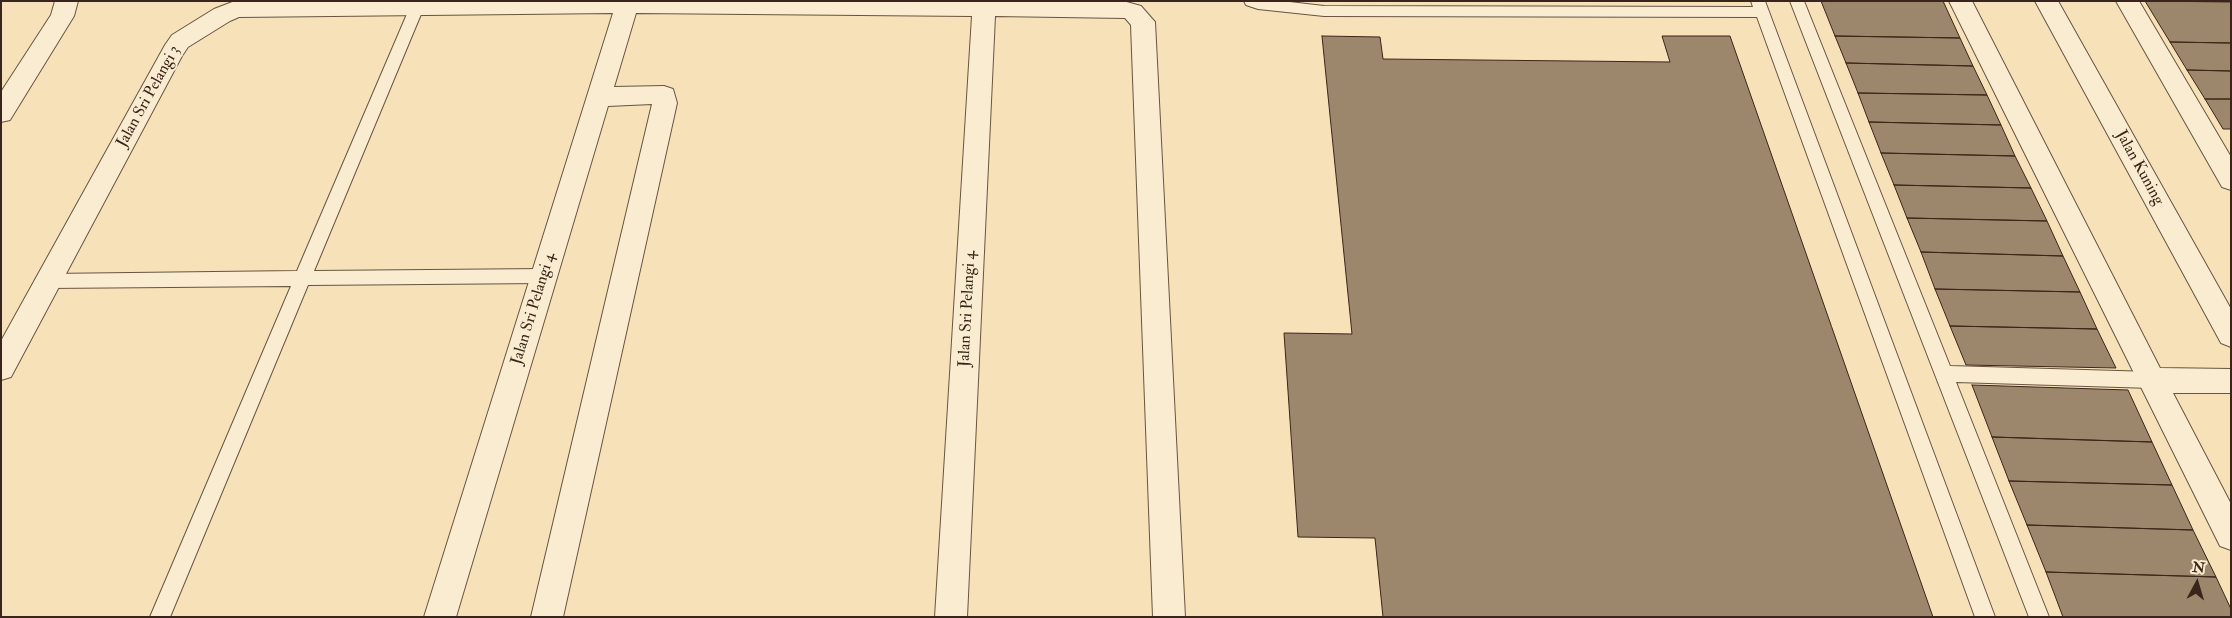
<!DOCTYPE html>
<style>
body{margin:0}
#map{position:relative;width:2232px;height:618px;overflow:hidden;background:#f6e1b8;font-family:"IM FELL Double Pica",serif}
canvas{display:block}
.frame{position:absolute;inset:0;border:2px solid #3a251a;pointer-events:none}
.north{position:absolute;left:2172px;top:558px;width:50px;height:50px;-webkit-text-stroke:4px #f9ecd1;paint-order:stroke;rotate:6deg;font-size:14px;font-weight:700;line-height:20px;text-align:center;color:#3a251a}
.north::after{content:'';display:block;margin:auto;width:18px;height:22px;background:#3a251a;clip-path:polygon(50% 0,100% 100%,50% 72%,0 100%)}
</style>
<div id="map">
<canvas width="2232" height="618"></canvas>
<div class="frame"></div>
<div class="north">N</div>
</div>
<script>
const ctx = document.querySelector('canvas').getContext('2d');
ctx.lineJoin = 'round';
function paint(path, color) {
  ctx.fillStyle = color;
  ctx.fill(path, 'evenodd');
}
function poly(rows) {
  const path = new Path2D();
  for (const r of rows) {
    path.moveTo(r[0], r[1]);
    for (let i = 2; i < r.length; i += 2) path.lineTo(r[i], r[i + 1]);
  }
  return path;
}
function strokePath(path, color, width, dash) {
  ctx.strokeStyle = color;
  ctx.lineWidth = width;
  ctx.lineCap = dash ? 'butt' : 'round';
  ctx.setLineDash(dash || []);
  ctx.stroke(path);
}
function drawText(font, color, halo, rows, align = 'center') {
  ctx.font = font + ' "IM FELL Double Pica",serif';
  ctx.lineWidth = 4;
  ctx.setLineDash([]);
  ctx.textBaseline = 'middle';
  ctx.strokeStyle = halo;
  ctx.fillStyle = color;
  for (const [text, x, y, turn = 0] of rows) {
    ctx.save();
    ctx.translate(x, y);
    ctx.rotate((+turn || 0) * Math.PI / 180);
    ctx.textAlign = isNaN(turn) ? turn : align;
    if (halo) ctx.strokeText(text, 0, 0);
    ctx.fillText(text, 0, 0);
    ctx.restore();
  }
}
const building = poly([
 [1821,1,1943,1,1960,38,1835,36,1821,1],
 [2145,1,2231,2,2231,43,2170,42,2145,1],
 [1322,36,1380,37,1383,59,1670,62,1662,36,1730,36,1933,617,1383,617,1375,538,1298,537,1284,333,1352,334,1322,36],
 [1835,36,1960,38,1973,66,1846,63,1835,36],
 [2170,42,2231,43,2231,71,2187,70,2170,42],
 [1846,63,1973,66,1987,95,1858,93,1846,63],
 [2187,70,2231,71,2231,99,2205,99,2187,70],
 [1858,93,1987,95,2001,125,1869,122,1858,93],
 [2205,99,2231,99,2231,129,2223,129,2205,99],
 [1869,122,2001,125,2015,156,1881,153,1869,122],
 [1881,153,2015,156,2031,188,1894,185,1881,153],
 [1894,185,2031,188,2047,221,1907,218,1894,185],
 [1907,218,2047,221,2063,256,1921,252,1907,218],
 [1921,252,2063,256,2080,292,1935,289,1921,252],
 [1935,289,2080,292,2097,329,1950,326,1935,289],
 [1950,326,2097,329,2116,368,1966,365,1950,326],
 [1972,385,2128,390,2152,442,1992,437,1972,385],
 [1992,437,2152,442,2172,485,2009,481,1992,437],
 [2009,481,2172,485,2193,530,2027,525,2009,481],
 [2027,525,2193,530,2216,577,2046,572,2027,525],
 [2046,572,2216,577,2231,609,2231,617,2063,617,2046,572]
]);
paint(building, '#9c876c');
strokePath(building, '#3a251a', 1);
const service = poly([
 [1244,1,1281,1,1324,6,1753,7,1751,1,1765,1,1995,617,1975,617,1757,17,1324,16,1258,9,1246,5,1244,1],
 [1790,1,1804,1,1950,366,2152,372,2158,374,2161,380,2158,386,2152,388,1956,382,2049,617,2029,617,1790,1],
 [417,2,422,3,424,7,314,271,544,269,550,271,553,276,550,281,544,283,308,285,170,617,150,617,291,286,48,288,42,286,39,281,42,276,48,274,297,271,410,7,412,3,417,2]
]);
const minor = poly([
 [235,1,1123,1,1141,6,1155,22,1185,617,1153,617,1131,25,1125,18,995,16,967,617,935,617,972,16,636,13,614,87,664,86,673,89,677,103,563,617,531,617,652,104,608,106,456,617,424,617,613,13,239,17,230,21,188,47,182,56,11,377,1,380,1,341,165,45,172,35,214,9,235,1],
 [1949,1,1972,1,2160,368,2231,369,2231,393,2173,393,2231,504,2231,550,2220,546,1949,1],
 [2116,1,2139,1,2231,157,2231,190,2222,187,2116,1]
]);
const tertiary = poly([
 [55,1,78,1,74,16,10,120,1,122,1,92,51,15,55,1],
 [2035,1,2058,1,2231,309,2231,347,2221,343,2035,1]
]);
strokePath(service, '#695442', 2);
strokePath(minor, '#695442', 2);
strokePath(tertiary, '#695442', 2);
paint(service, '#f9ecd1');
paint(minor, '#f9ecd1');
paint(tertiary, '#f9ecd1');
drawText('16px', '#3a251a', '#f9ecd1', [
 ["Jalan Sri Pelangi 3",149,97,-61],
 ["Jalan Kuning",2139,168,61],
 ["Jalan Sri Pelangi 4",534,309,-73],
 ["Jalan Sri Pelangi 4",968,309,-87]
]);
</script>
